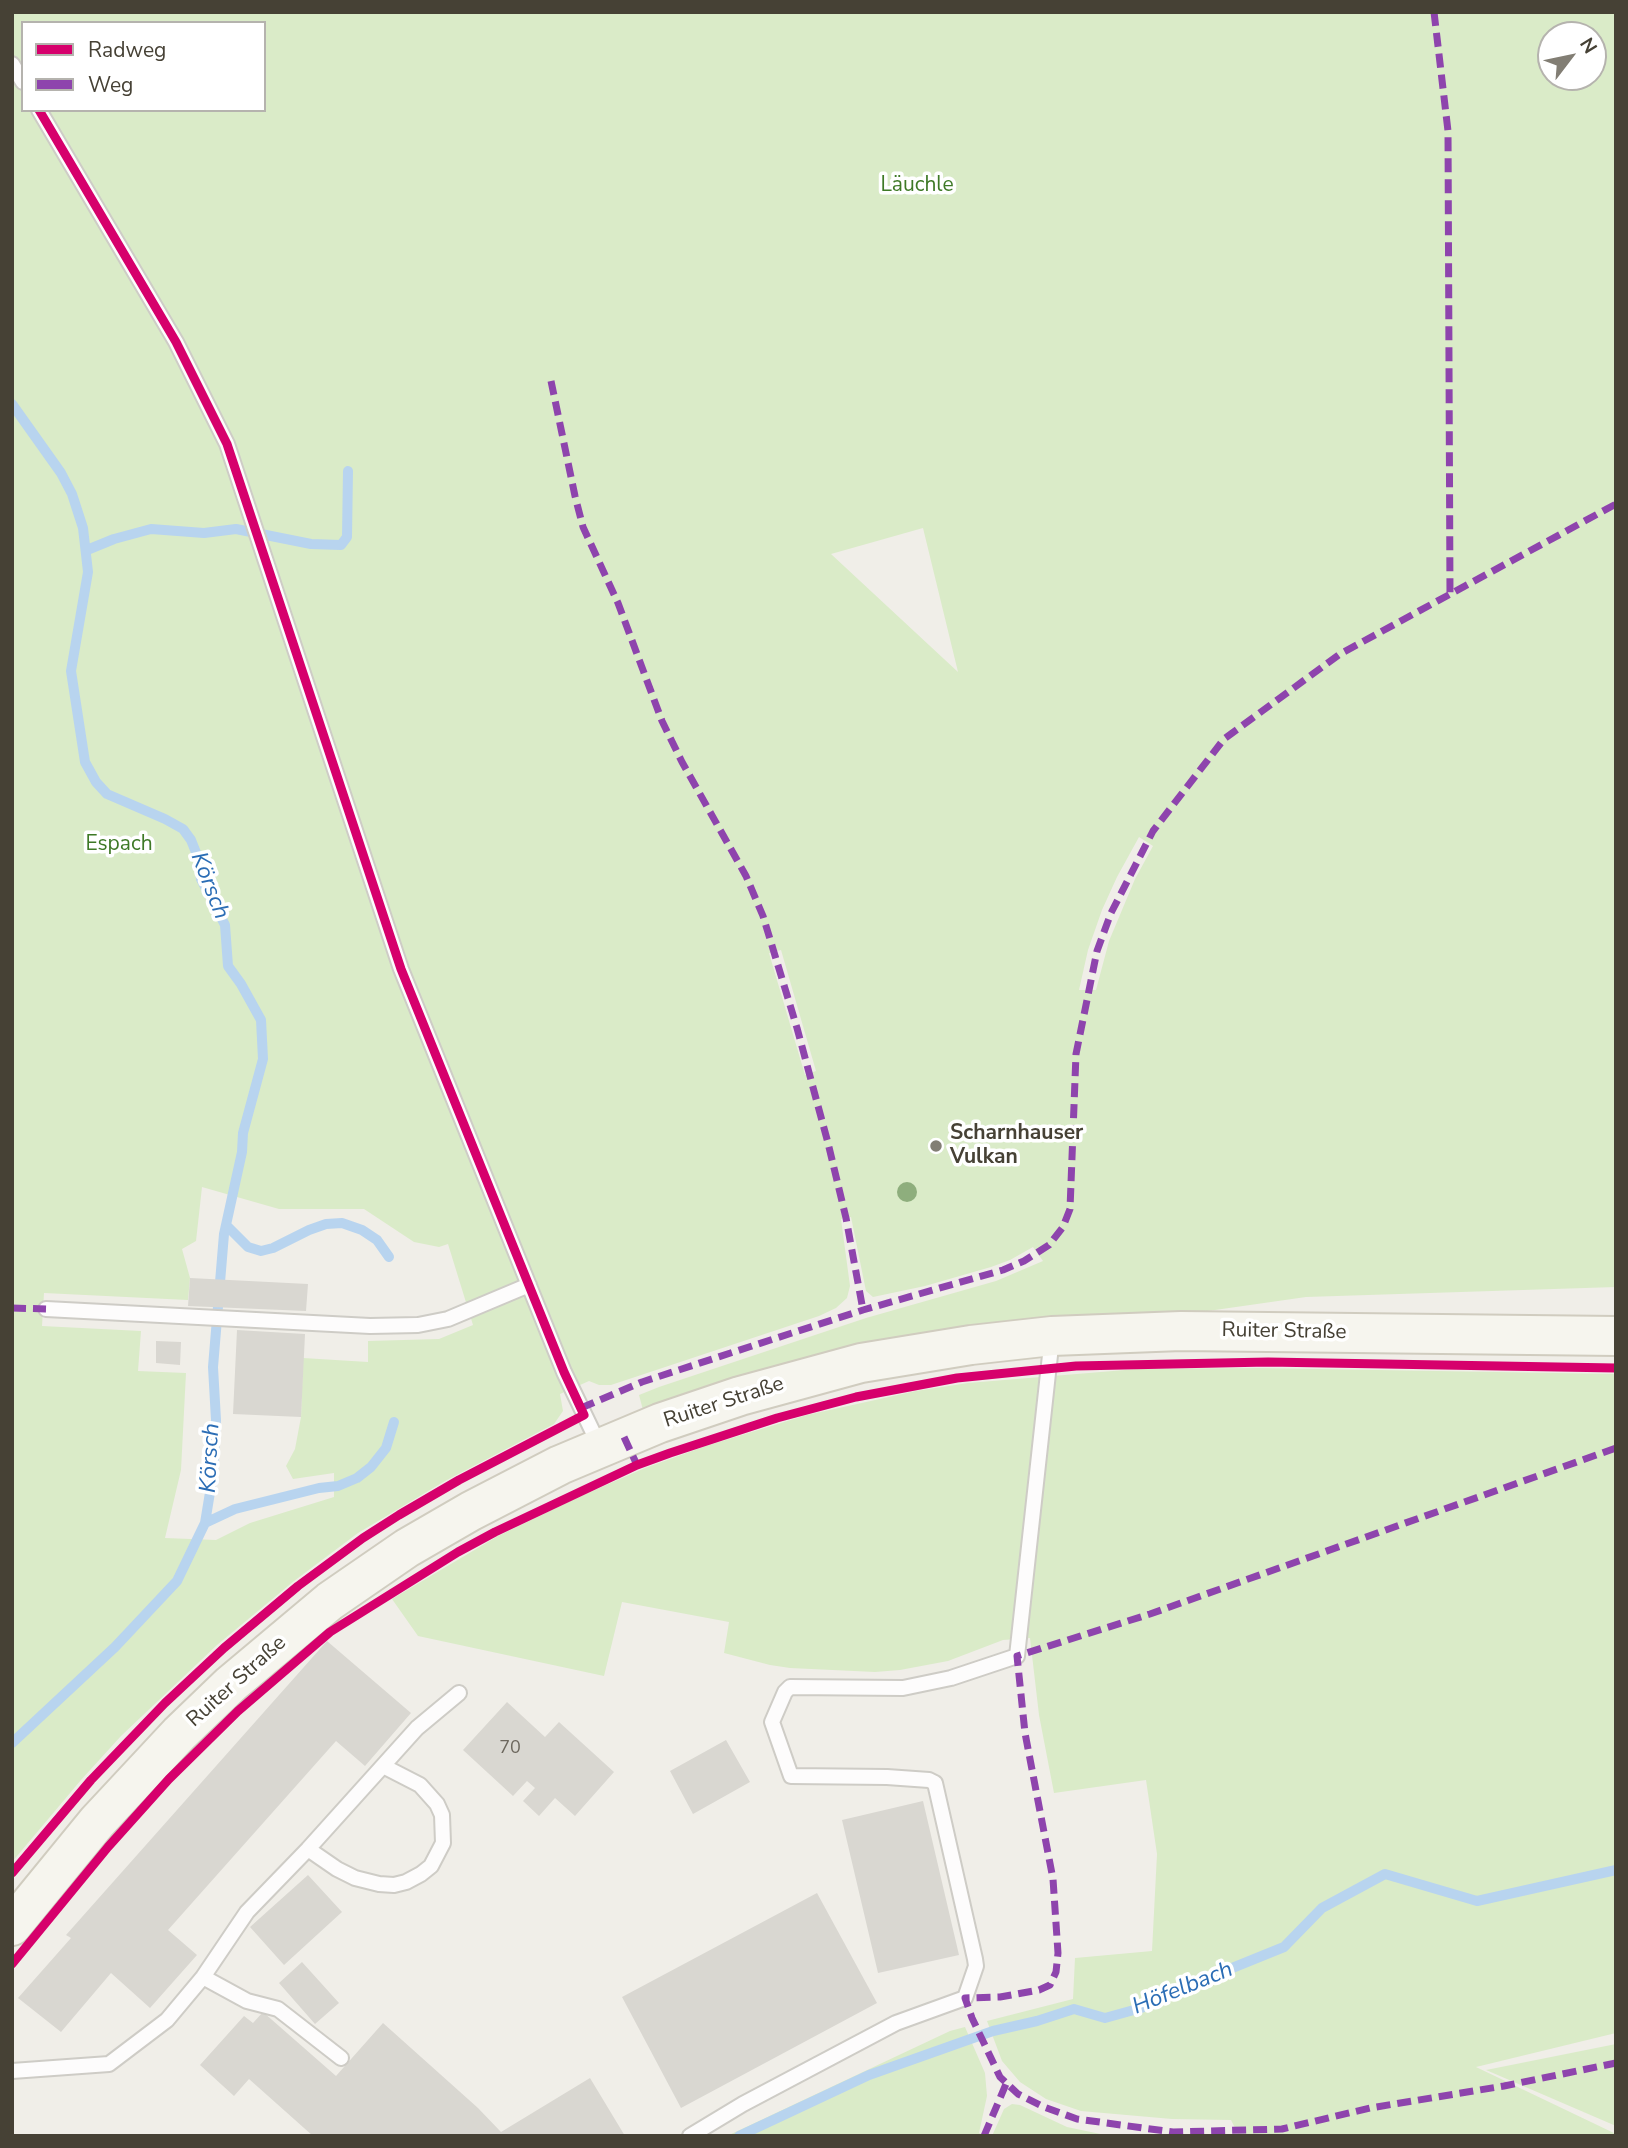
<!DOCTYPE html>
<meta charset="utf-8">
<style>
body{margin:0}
#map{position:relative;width:1628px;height:2148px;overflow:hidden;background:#f0eee8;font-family:"Nunito Sans",sans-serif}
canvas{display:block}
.frame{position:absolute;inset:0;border:14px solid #464135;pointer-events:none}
.legend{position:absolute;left:21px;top:21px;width:245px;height:91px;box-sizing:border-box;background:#fff;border:2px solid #b5b3ae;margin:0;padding:9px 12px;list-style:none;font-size:21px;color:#464135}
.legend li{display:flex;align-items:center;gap:14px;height:35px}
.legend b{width:35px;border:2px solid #b5b3ae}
.north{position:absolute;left:1537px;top:21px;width:70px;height:70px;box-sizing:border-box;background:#fff;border:2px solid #b5b3ae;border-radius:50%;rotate:58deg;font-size:19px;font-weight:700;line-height:28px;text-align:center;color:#464135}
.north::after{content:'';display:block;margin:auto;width:24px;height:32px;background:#827e74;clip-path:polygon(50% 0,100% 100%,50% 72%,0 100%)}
</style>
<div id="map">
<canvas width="1628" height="2148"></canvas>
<div class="frame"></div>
<ul class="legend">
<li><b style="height:9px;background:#d6006c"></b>Radweg</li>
<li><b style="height:9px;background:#8e44ad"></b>Weg</li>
</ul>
<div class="north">N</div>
</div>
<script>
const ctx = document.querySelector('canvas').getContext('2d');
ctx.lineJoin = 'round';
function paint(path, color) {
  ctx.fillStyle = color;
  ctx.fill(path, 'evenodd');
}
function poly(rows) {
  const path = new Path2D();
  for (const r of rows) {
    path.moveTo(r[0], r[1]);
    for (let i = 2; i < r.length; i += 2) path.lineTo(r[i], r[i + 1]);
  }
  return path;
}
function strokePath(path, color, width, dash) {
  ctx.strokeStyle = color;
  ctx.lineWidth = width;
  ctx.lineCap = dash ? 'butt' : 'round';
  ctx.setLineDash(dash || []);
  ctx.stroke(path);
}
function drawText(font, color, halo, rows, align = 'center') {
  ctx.font = font + ' "Nunito Sans",sans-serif';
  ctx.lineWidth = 7;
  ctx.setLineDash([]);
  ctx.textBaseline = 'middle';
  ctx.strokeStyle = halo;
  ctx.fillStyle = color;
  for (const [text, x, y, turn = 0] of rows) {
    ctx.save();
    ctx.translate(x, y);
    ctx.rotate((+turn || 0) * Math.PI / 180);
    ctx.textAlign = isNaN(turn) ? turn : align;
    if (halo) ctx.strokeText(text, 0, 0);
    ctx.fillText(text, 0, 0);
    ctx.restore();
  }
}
paint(poly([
 [12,12,1616,12,1616,1287,1306,1297,1194,1313,1090,1315,994,1323,878,1341,643,1410,639,1395,659,1387,866,1318,996,1281,1043,1261,1033,1247,1010,1260,991,1267,925,1286,873,1297,866,1291,851,1217,841,1219,850,1286,847,1298,836,1308,819,1316,611,1385,599,1385,589,1381,560,1394,563,1411,554,1424,445,1481,358,1533,294,1581,217,1645,121,1736,81,1780,12,1862],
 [23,23,264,23,264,110,23,110],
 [1551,35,1593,35,1593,77,1551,77],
 [923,528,958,672,831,554],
 [1139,837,1153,846,1135,879,1109,941,1096,990,1079,990,1088,950,1102,910,1117,877],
 [781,950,816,1071,805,1075,769,953],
 [202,1187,279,1209,364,1209,414,1242,439,1247,448,1244,473,1325,439,1339,368,1341,368,1362,303,1358,301,1417,295,1449,286,1466,293,1479,334,1473,334,1497,250,1523,216,1540,165,1538,181,1470,186,1373,138,1371,141,1331,42,1326,44,1293,188,1300,190,1278,182,1249,196,1241],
 [1258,1368,1616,1374,1616,2033,1476,2067,1616,2134,1616,2136,1239,2136,1231,2120,1172,2119,1081,2111,1046,2099,1020,2082,1002,2061,987,2021,1073,1999,1075,1958,1152,1951,1157,1854,1146,1780,1054,1793,1039,1715,1030,1638,1003,1640,948,1661,900,1670,875,1672,790,1668,770,1665,724,1653,729,1622,622,1602,604,1676,418,1636,392,1599,498,1536,581,1496,645,1468,706,1446,807,1415,916,1391,968,1383,1137,1369],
 [965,2027,985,2073,987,2096,979,2133,984,2136,727,2136,950,2031],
 [1616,2044,1616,2126,1486,2070],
 [1012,2104,1020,2105,1067,2127,1110,2136,992,2136,1004,2109]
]), '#daebc8');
strokePath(poly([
 [12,404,61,473,72,494,83,528,88,572,71,671,85,762,96,782,107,794,165,819,183,829,191,840,199,860,201,879,225,925,228,966,241,984,261,1020,263,1059,243,1133,242,1152,224,1234,213,1367,216,1420,213,1474,205,1523,177,1581,115,1647,12,1743],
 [87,550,114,539,151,529,204,533,236,529,311,544,341,545,347,537,348,471],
 [226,1225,248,1247,261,1251,273,1248,309,1230,326,1224,342,1223,362,1230,377,1240,389,1257],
 [205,1523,235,1509,319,1488,338,1486,357,1478,371,1467,386,1448,394,1422],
 [739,2136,869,2075,993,2031,1037,2021,1074,2009,1105,2018,1141,2008,1163,1996,1284,1947,1322,1908,1385,1874,1477,1901,1616,1870]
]), '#b8d4ef', 10);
paint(poly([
 [190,1278,308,1284,306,1311,188,1306],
 [237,1330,305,1334,301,1417,233,1414],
 [156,1341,181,1342,180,1365,156,1363],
 [327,1641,411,1713,365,1766,336,1741,168,1930,197,1955,150,2008,111,1973,61,2032,18,1998,71,1938,66,1935],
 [507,1702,545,1737,559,1722,614,1772,575,1816,555,1798,539,1816,523,1801,535,1788,527,1781,513,1796,463,1750],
 [726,1740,750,1782,693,1814,670,1771],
 [923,1801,959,1955,878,1973,842,1820],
 [308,1875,342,1912,284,1965,250,1927],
 [817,1893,877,2003,681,2108,622,1997],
 [302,1962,339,2003,315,2024,279,1983],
 [263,2012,336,2076,383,2023,478,2108,501,2132,590,2078,625,2136,313,2136,249,2079,234,2096,200,2065,244,2016,253,2023]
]), '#d9d7d1');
const lane = poly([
 [12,64,23,82],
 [39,110,176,342,227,444,401,969,564,1372,600,1447],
 [46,1309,370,1326,418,1325,448,1319,529,1285],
 [308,1849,337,1869,355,1878,379,1884,394,1885,406,1882,421,1874,431,1866,443,1843,442,1815,437,1804,420,1785,383,1766],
 [203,1977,247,2001,278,2009,341,2058],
 [12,2071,109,2064,167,2020,203,1977,247,1912,308,1849,417,1728,459,1693],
 [690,2136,743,2104,896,2023,965,1998,976,1966,975,1959,935,1783,929,1780,887,1777,791,1776,772,1722,785,1692,790,1687,903,1688,951,1678,1017,1656,1052,1337]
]);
const secondary = poly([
 [12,1926,97,1822,179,1734,231,1684,330,1601,407,1548,471,1511,560,1465,660,1423,740,1396,861,1363,971,1345,1052,1336,1181,1331,1616,1336]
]);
strokePath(lane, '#ceccc6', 18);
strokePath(secondary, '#d0ccbf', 42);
strokePath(lane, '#fdfcfc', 14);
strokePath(secondary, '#f6f5ee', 38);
strokePath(poly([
 [1434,12,1448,131,1450,596],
 [551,381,575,496,583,527,618,603,662,721,682,762,746,876,763,916,797,1028,828,1143,846,1218,863,1310],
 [12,1308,46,1309],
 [581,1408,642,1382,755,1345,863,1310,1003,1270,1024,1261,1049,1245,1063,1227,1070,1209,1076,1054,1097,951,1111,913,1153,831,1224,739,1340,654,1616,504],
 [624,1437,637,1465],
 [1616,1448,1150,1614,1017,1656,1025,1733,1053,1879,1058,1953,1056,1972,1050,1985,1039,1990,1000,1997,965,1998,972,2018,1000,2077,1018,2094,1044,2107,1077,2119,1173,2132,1282,2129,1370,2108,1504,2086,1616,2063],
 [984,2136,1006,2084]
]), '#8e44ad', 7, [14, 7]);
strokePath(poly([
 [12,1873,91,1780,165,1703,224,1648,298,1586,363,1538,399,1515,459,1480,584,1415,564,1372,401,969,227,444,176,342,39,110],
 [12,1964,108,1847,169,1779,238,1711,330,1632,458,1552,495,1532,637,1465,670,1453,777,1418,856,1397,957,1378,1076,1366,1268,1362,1616,1368]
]), '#d6006c', 9);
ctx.fillStyle = '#8eae7d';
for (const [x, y] of [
 [907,1192]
]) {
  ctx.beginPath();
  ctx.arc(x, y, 10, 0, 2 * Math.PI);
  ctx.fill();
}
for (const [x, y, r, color] of [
 [936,1146,7,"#827e74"]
]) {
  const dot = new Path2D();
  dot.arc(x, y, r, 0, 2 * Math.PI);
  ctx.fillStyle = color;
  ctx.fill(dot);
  strokePath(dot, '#fff', 2.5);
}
drawText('18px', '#6c675d', null, [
 ["70",510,1749]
]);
drawText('21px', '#3e7926', '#fff', [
 ["Läuchle",917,186],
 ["Espach",119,845]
]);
drawText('bold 21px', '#464135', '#fff', [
 ["Scharnhauser",950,1134],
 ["Vulkan",950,1158]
], 'left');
drawText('21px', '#464135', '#fff', [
 ["Ruiter Straße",1284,1332,1],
 ["Ruiter Straße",724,1403,-18],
 ["Ruiter Straße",237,1682,-42]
]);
drawText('italic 23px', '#2b6db5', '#fff', [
 ["Körsch",209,886,69],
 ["Körsch",211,1458,-87],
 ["Höfelbach",1183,1989,-22]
]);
</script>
